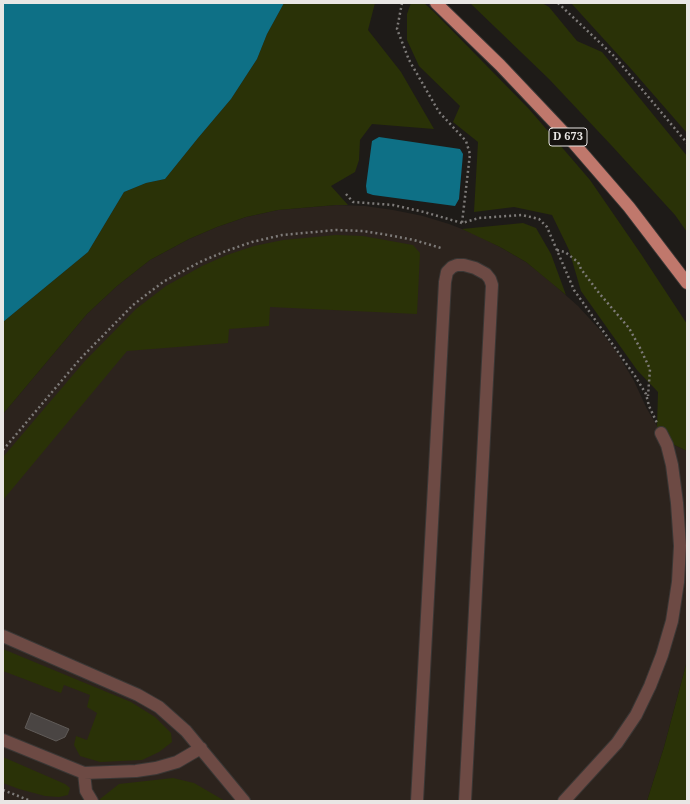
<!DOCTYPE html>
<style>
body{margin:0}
#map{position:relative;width:690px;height:804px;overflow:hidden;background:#1e1b18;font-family:"Noto Serif",serif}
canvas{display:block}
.frame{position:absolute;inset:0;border:4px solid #e9e6e4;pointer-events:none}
</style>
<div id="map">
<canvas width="690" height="804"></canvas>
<div class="frame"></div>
</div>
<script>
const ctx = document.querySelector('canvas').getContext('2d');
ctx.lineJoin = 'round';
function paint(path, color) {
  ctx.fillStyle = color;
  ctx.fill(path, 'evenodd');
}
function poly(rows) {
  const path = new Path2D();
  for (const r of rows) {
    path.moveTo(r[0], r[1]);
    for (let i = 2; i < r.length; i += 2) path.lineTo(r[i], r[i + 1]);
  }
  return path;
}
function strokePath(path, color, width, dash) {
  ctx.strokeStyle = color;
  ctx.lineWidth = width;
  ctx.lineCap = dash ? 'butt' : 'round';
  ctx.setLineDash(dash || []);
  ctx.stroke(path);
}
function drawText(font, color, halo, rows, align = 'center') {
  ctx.font = font + ' "Noto Serif",serif';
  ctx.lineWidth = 3;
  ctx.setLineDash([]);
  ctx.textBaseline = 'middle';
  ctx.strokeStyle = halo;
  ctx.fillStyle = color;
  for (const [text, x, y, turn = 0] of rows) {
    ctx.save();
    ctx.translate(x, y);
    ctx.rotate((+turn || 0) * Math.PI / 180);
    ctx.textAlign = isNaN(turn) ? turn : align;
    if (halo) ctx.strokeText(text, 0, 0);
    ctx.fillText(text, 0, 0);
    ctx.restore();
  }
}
paint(poly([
 [336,205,365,206,393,210,423,216,449,224,475,234,500,247,526,262,552,283,578,306,600,330,618,354,634,381,647,409,666,441,687,451,687,661,664,747,647,801,3,801,3,414,87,314,117,286,150,260,189,239,217,227,246,217,278,210]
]), '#2c231d');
paint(poly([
 [284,3,375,3,368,30,401,72,434,129,372,124,360,140,359,160,355,172,331,186,348,205,336,205,278,210,246,217,217,227,189,239,150,260,117,286,87,314,3,414,3,322,88,252,124,192,146,183,165,179,198,138,231,99,257,59,267,34],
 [411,3,424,3,434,12,529,109,590,180,641,254,687,324,687,451,666,441,657,427,658,392,637,370,581,291,569,250,552,215,514,207,474,212,478,142,453,122,460,106,419,66,407,40,407,14],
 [470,3,542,3,549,7,577,41,602,52,687,156,687,232,675,215,612,146,549,79],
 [571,3,687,3,687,133,632,70],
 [523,223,536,228,551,254,566,295,526,262,500,247,462,229],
 [336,235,363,236,413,245,420,253,417,314,270,307,269,326,229,329,228,343,127,351,3,500,3,457,84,362,136,309,166,286,202,266,227,255,254,246,283,240],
 [3,649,131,702,155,717,171,733,172,742,159,752,142,760,100,762,80,756,74,745,76,736,87,740,97,713,87,707,90,695,64,685,61,693,3,671],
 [687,661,687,801,647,801,664,747],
 [3,757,65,784,70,788,68,795,59,797,45,796,19,789,3,783],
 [173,778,194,783,225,801,101,801,100,799,119,784]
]), '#2a3207');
paint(poly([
 [3,3,284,3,267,34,257,59,231,99,198,138,165,179,146,183,124,192,88,252,3,322],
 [379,137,460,149,463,154,459,199,455,206,373,195,367,193,366,186,372,141]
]), '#0e7086');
const building = poly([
 [31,713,69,729,65,737,56,741,25,728,31,713]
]);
paint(building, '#4a4543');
strokePath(building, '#605b58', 1);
const minor = poly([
 [3,636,138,695,159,707,186,731,244,801],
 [3,740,84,773,86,791,92,801],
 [84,773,136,771,156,768,177,762,201,748],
 [417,801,445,282,447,272,452,267,457,265,464,265,475,268,486,274,490,279,492,285,465,801],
 [564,801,617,743,636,715,650,686,662,655,672,621,678,582,680,546,677,503,672,465,667,445,661,433]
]);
const major = poly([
 [436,3,500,65,571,140,629,207,687,283]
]);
strokePath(minor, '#3a3735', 14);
strokePath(major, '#3a3735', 14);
strokePath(poly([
 [402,3,397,29,409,60,439,112,466,141,470,154,462,223],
 [558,3,614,56,687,143],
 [346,194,353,202,393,205,424,212,462,223,479,218,522,215,539,219,547,227,574,290,635,376,646,394,649,406,657,423],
 [557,250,565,252,578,262,581,269,599,293,629,328,640,348,650,369,648,396],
 [3,450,80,359,133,305,163,282,200,262,226,251,252,242,282,235,336,230,363,231,388,235,414,240,441,248],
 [3,790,31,801]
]), '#7e7b79', 2.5, [2, 3]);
strokePath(minor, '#6d4a44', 12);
strokePath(major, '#c0786c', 12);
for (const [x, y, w] of [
 [568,137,38]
]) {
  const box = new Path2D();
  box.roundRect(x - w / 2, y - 9, w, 18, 3);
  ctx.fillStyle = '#15120f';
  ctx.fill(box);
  strokePath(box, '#e9e6e4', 1);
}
drawText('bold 11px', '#e9e6e4', null, [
 ["D 673",568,137]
]);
</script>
